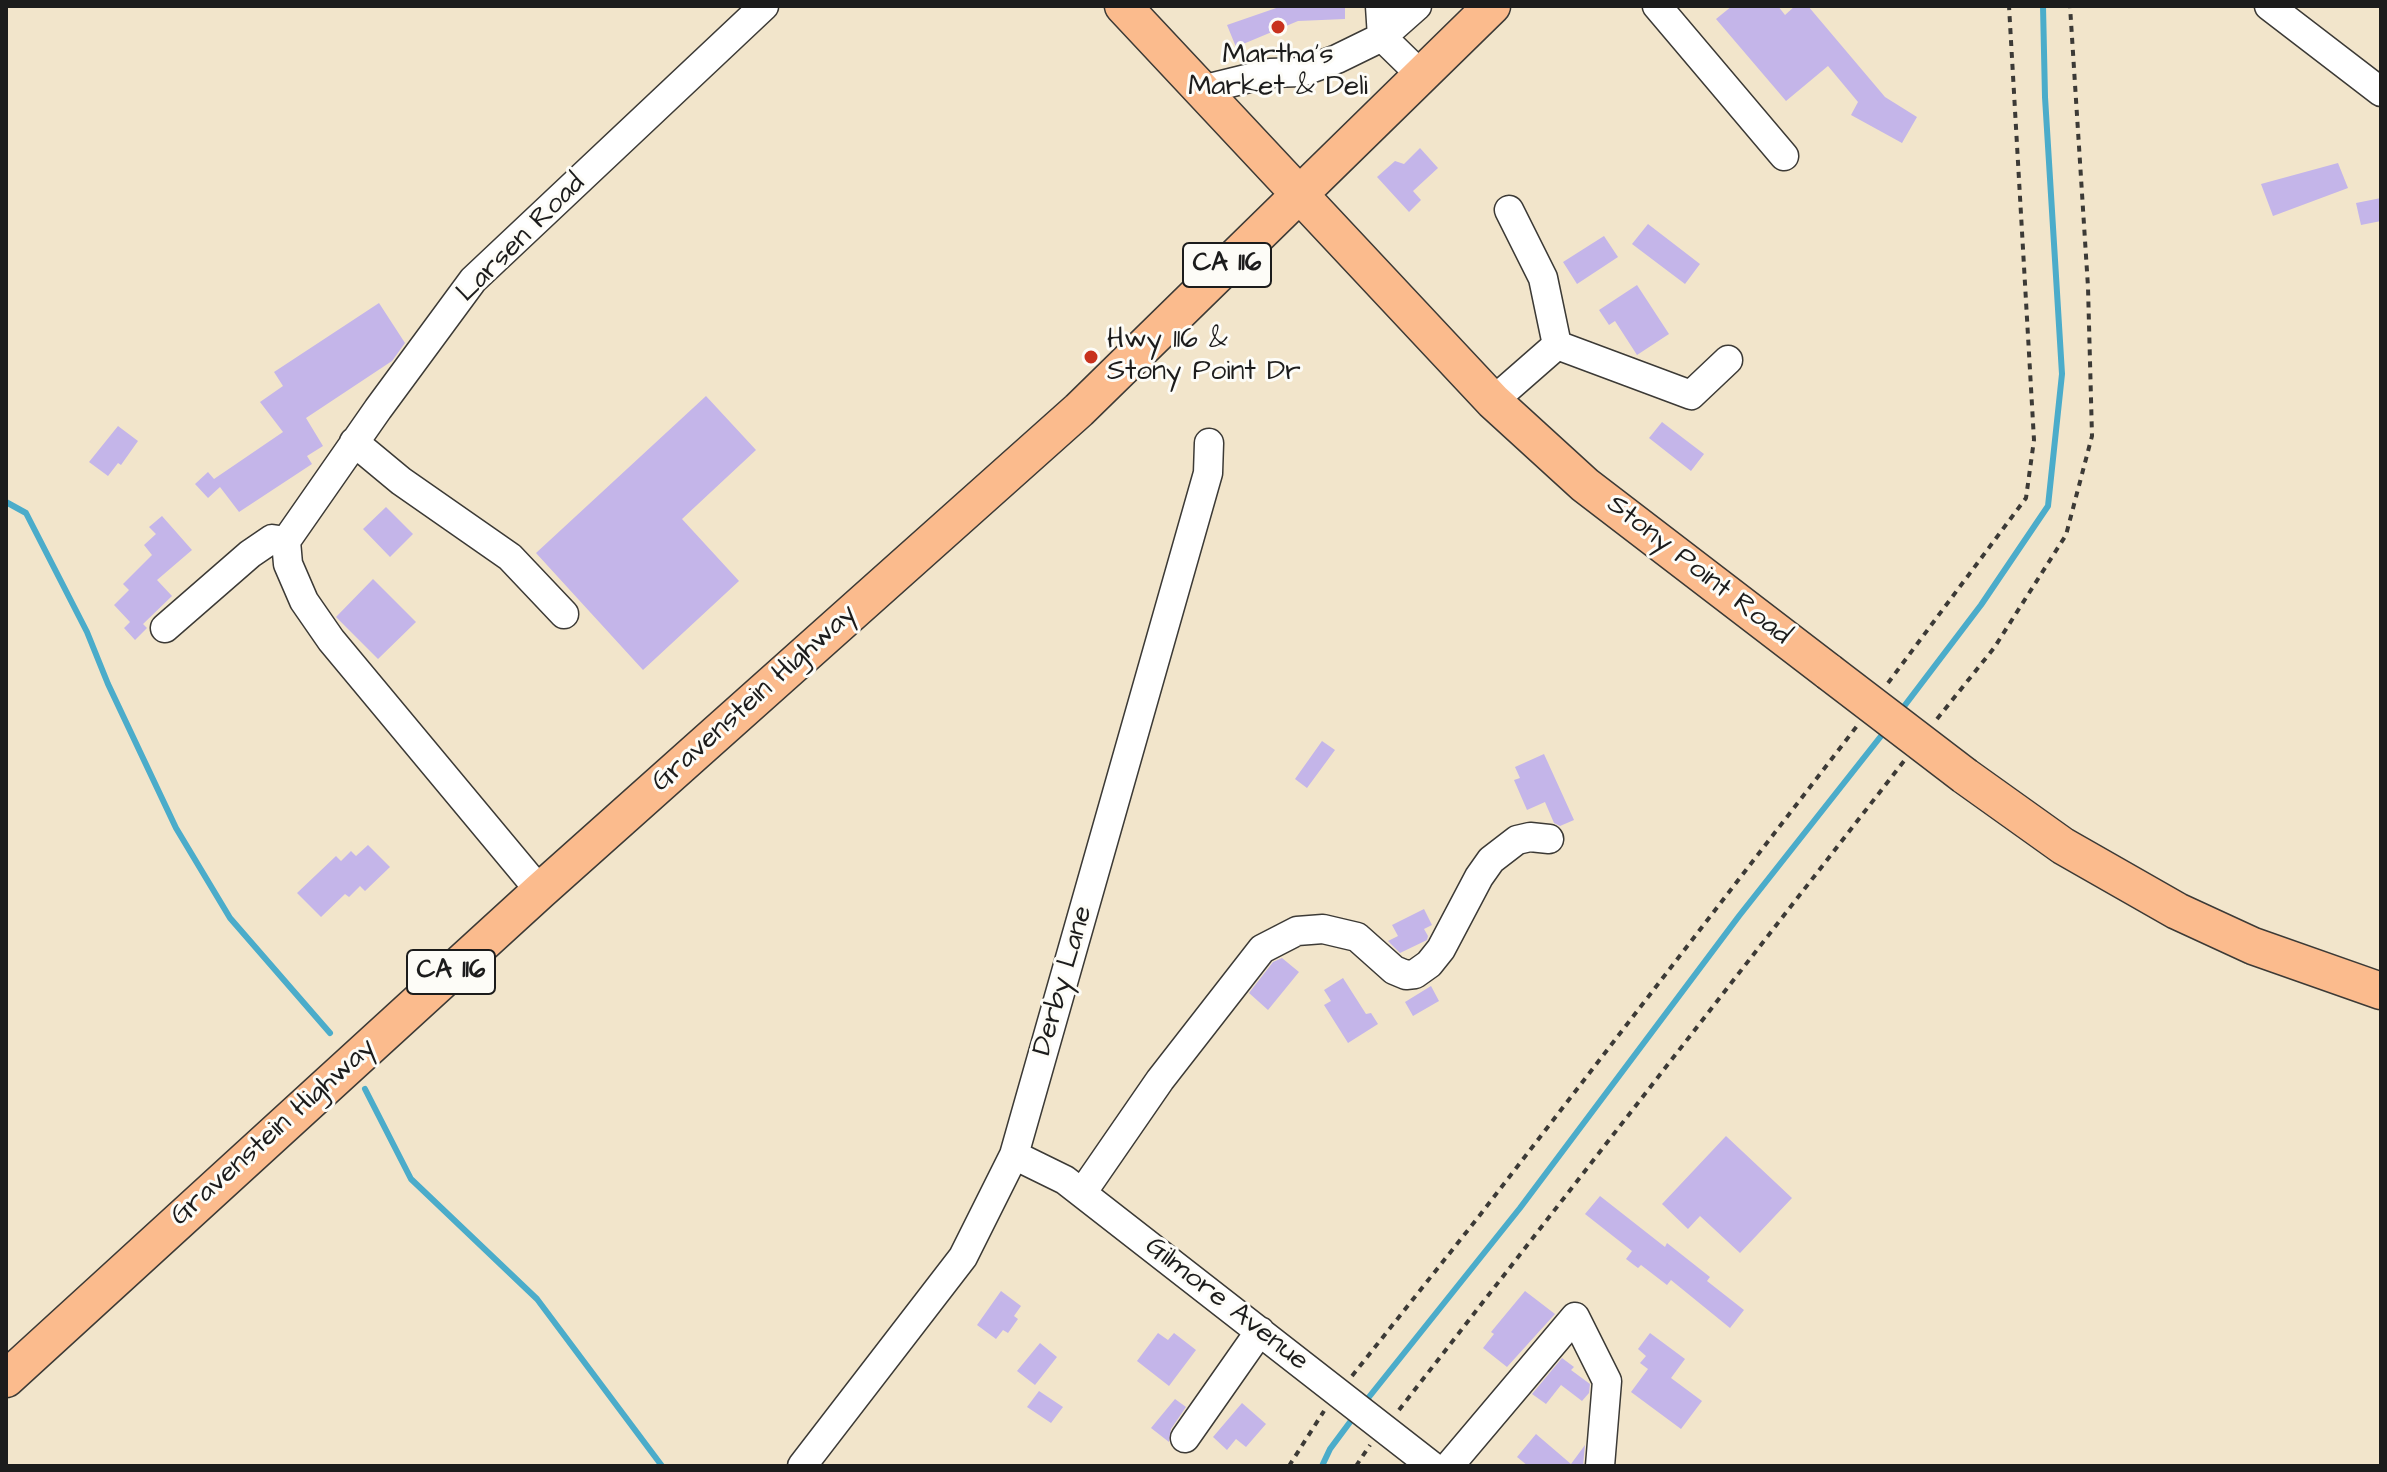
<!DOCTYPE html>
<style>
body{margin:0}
#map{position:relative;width:2387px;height:1472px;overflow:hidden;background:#f2e5cb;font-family:"Architects Daughter",sans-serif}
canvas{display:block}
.frame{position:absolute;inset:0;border:8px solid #1c1c1c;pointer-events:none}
</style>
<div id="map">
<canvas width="2387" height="1472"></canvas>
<div class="frame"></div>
</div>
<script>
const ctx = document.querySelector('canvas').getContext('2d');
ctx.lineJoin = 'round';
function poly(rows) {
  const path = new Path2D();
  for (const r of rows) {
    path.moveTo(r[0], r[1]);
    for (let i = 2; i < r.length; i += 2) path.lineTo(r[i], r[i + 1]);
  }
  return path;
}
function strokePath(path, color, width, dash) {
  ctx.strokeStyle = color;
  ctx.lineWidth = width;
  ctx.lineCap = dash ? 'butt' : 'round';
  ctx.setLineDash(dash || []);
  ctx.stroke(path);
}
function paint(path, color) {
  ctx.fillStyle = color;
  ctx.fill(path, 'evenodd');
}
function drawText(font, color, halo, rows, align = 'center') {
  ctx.font = font + ' "Architects Daughter",sans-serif';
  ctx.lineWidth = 6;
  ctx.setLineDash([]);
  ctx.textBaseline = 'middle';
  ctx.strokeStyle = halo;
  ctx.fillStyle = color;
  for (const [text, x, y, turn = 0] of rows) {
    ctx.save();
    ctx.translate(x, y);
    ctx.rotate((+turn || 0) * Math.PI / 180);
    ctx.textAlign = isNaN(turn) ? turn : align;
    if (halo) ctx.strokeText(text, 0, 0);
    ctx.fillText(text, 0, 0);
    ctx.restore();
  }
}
strokePath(poly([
 [6,502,26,513,87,632,108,684,176,828,230,918,330,1033],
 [1899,713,1981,605,2048,506,2062,374,2045,97,2043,6],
 [365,1089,411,1179,537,1299,662,1466],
 [1365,1402,1520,1208,1739,916,1885,731],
 [1322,1466,1330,1449,1356,1414]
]), '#4bacca', 6);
paint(poly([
 [1282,6,1345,6,1345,19,1298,21,1236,47,1227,25],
 [1732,6,1778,6,1785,15,1795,6,1808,6,1885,97,1917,117,1902,143,1851,115,1858,102,1828,66,1786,101,1716,19],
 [1420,148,1438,168,1413,191,1421,200,1409,212,1377,177,1395,161,1404,164],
 [2338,163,2348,188,2273,216,2261,184],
 [2381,198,2381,221,2361,225,2356,203],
 [1648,224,1700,264,1685,284,1632,244],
 [1604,236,1618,257,1577,284,1563,262],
 [1637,285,1669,334,1637,355,1615,321,1609,325,1599,310],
 [379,303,405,343,392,361,306,418,323,446,307,456,312,464,239,512,220,487,208,498,195,484,208,472,214,479,283,432,260,402,283,386,274,372],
 [706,396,756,450,682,519,739,581,643,670,536,553],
 [1662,422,1704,454,1691,471,1649,438],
 [118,426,138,441,121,465,118,463,108,476,89,462],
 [386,507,413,534,390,557,363,529],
 [162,516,192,550,157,580,172,596,143,624,147,628,135,640,124,628,130,622,114,605,129,590,123,584,152,555,144,545,156,534,149,527],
 [373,579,416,622,378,659,336,617],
 [1322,741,1335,750,1307,788,1295,779],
 [1544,754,1574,820,1560,826,1554,823,1545,802,1527,810,1514,780,1520,778,1515,767],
 [368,845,390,867,365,891,360,886,349,897,345,894,321,917,297,893,336,856,341,861,351,851,356,856],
 [1424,909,1432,925,1424,929,1428,936,1427,940,1400,953,1388,941,1398,936,1392,925],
 [1282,958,1299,972,1268,1010,1249,993,1273,962],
 [1343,978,1366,1014,1371,1013,1378,1024,1348,1043,1324,1005,1331,1001,1324,990],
 [1431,986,1439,1001,1413,1016,1405,1002],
 [1726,1136,1792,1198,1740,1253,1700,1216,1688,1229,1662,1204],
 [1600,1196,1665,1247,1667,1243,1710,1277,1707,1281,1744,1310,1730,1328,1671,1280,1667,1285,1641,1265,1638,1268,1626,1259,1632,1251,1585,1214],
 [1001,1291,1021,1306,1014,1316,1018,1319,1008,1333,1003,1330,996,1339,977,1325],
 [1525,1291,1555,1314,1507,1367,1483,1348,1494,1334,1491,1332],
 [1158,1333,1168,1340,1174,1333,1196,1350,1169,1386,1137,1361],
 [1650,1333,1685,1359,1671,1378,1702,1401,1681,1429,1631,1392,1648,1369,1640,1363,1646,1356,1638,1349],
 [1040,1343,1057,1357,1035,1385,1017,1371],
 [1562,1358,1574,1367,1571,1370,1590,1384,1589,1393,1582,1401,1561,1385,1546,1404,1532,1394],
 [1039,1391,1063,1407,1051,1423,1027,1407],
 [1175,1399,1186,1407,1171,1429,1169,1442,1151,1428],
 [1242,1403,1266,1424,1246,1447,1236,1439,1227,1450,1213,1437],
 [1536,1434,1571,1464,1585,1445,1583,1466,1528,1466,1517,1457]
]), '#c4b5e9');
const minor = poly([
 [1380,6,1382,37,1417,6],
 [1657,6,1784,156],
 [2269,6,2381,92],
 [1201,90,1270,73,1302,72,1337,59,1382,37,1421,75],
 [1509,210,1543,278,1557,345],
 [1493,401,1557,345,1691,395,1728,360],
 [354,442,401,481,510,557,564,614],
 [286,541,378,409,473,280,764,6],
 [286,541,288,564,304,601,331,640,540,891],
 [165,628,250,554,272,539,286,541],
 [1014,1155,1065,1180,1432,1466],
 [1082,1193,1160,1080,1262,949,1297,931,1323,929,1357,937,1394,970,1406,975,1415,974,1429,964,1441,949,1479,877,1491,860,1517,840,1530,837,1549,839],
 [1185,1438,1260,1331],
 [802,1466,963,1257,1014,1155,1208,473,1209,443],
 [1449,1466,1575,1317,1607,1381,1600,1466]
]);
const major = poly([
 [1123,6,1493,401,1585,485,1829,672],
 [1965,776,2063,846,2177,911,2253,946,2381,991],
 [6,1379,540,891,1079,410,1492,6]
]);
strokePath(minor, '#3c3a36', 31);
strokePath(major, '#3c3a36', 39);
strokePath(poly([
 [1888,683,2026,498,2034,440,2009,6],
 [1937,719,1994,648,2066,535,2092,436,2088,287,2070,6],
 [1352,1376,1480,1215,1857,726],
 [1399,1410,1904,761],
 [1289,1466,1324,1411],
 [1356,1466,1370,1445]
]), '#3c3a36', 4, [6, 6]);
strokePath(minor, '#fff', 28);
strokePath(major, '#fbbb8d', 36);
const majorBridge = poly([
 [1829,672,1965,776]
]);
strokePath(majorBridge, '#3c3a36', 39, []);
strokePath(majorBridge, '#fbbb8d', 36);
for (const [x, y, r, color] of [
 [1278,27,8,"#c8321e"],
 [1091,357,8,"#c8321e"]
]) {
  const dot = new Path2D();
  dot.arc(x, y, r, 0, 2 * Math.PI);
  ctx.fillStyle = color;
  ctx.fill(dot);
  strokePath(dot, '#fdfcf7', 3);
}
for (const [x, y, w] of [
 [1227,265,88],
 [451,972,88]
]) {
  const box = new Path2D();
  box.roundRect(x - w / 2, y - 22, w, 44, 6);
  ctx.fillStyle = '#fdfcf7';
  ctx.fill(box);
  strokePath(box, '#1c1c1c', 2);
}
drawText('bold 26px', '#1c1c1c', null, [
 ["CA 116",1227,265],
 ["CA 116",451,972]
]);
drawText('28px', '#1c1c1c', '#fdfcf7', [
 ["Martha's",1278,56],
 ["Market & Deli",1278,88],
 ["Hwy 116 &",1107,341,"left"],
 ["Stony Point Dr",1107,373,"left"]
]);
drawText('28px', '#1c1c1c', '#fdfcf7', [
 ["Larsen Road",522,239,-45],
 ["Stony Point Road",1698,571,38],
 ["Gravenstein Highway",755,699,-42],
 ["Derby Lane",1064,981,-74],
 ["Gravenstein Highway",274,1133,-42],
 ["Gilmore Avenue",1226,1305,38]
]);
</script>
